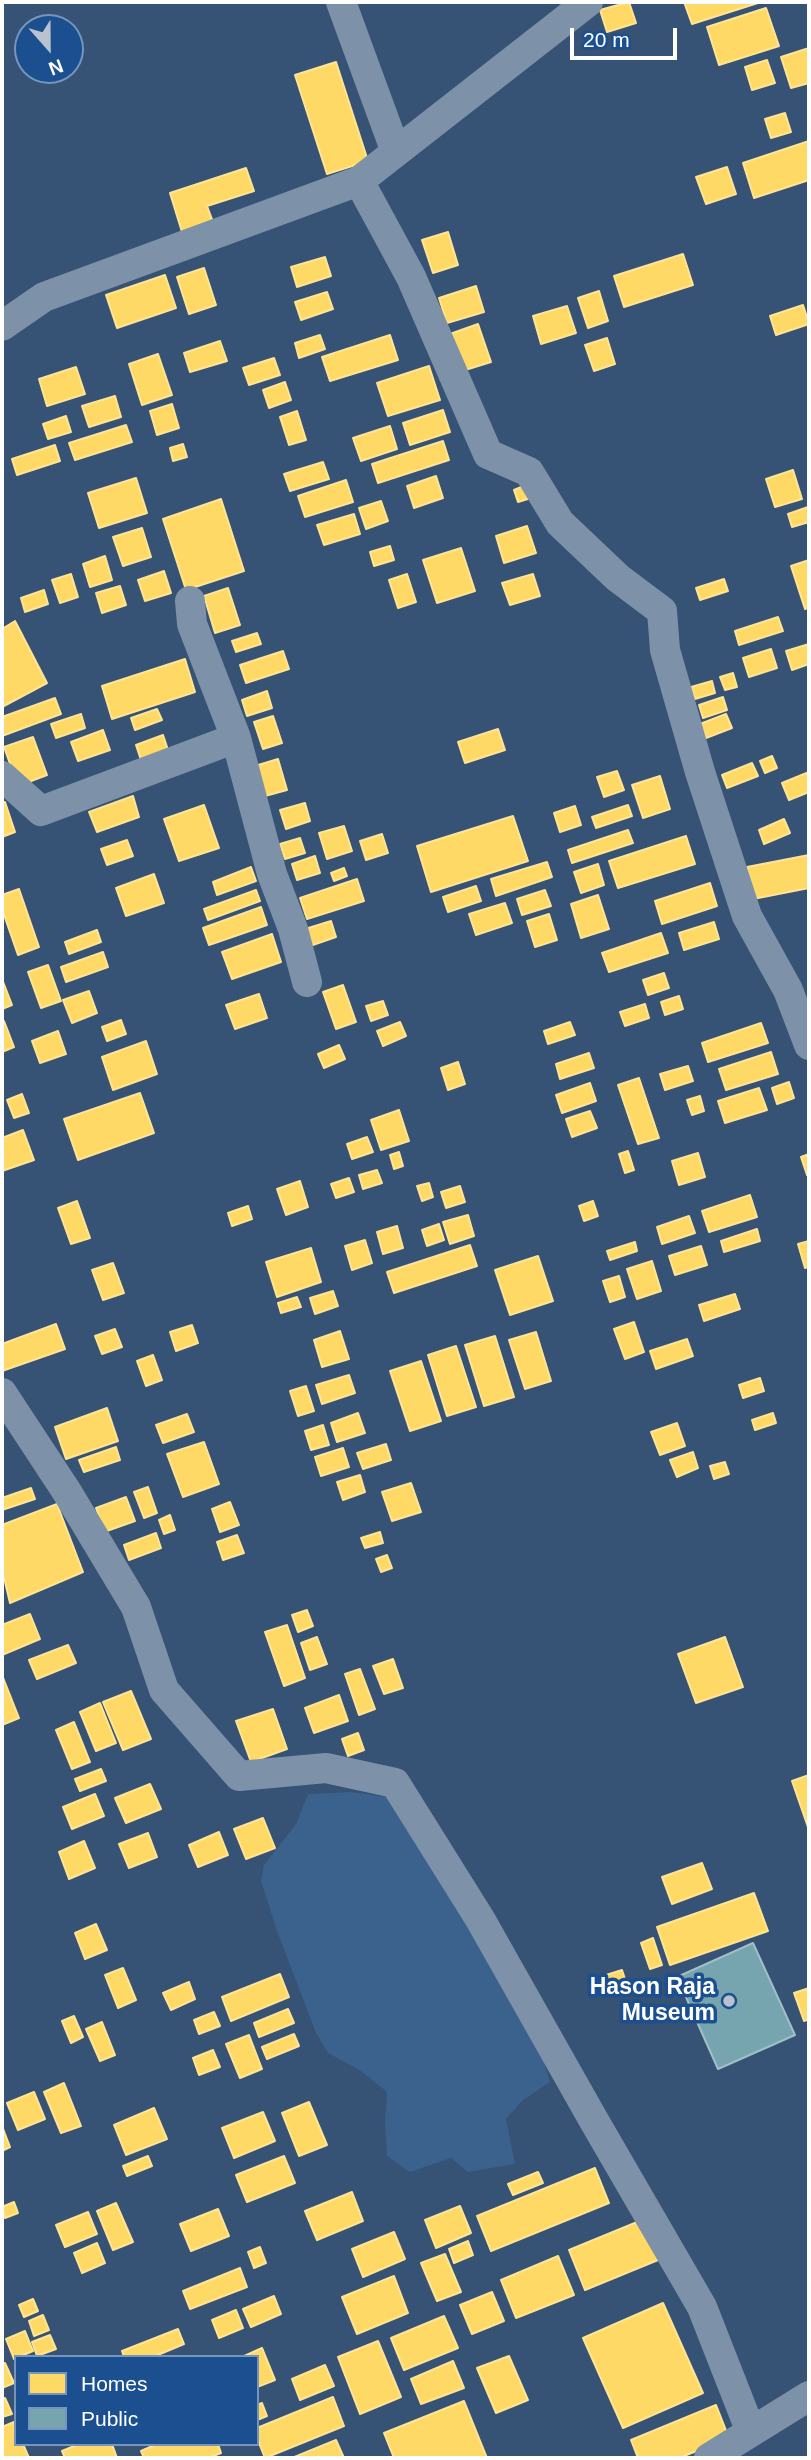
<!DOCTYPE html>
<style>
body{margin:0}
#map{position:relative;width:811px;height:2460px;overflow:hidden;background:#365274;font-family:Helvetica,sans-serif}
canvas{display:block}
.frame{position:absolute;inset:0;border:4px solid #fff;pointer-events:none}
.legend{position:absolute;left:14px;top:2355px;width:245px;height:91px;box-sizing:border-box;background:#1b4f8f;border:2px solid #7695bc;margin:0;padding:9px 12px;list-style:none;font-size:21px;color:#fff}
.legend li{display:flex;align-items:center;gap:14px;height:35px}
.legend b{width:35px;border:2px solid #7695bc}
.north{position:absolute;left:14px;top:14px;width:70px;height:70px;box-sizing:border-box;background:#1b4f8f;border:2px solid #7695bc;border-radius:50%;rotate:159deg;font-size:19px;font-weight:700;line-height:28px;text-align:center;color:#fff}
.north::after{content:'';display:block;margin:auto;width:24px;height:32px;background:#b9c2ce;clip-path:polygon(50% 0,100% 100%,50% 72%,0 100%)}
.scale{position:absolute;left:570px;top:28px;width:107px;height:32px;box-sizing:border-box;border:4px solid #fff;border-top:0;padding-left:9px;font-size:21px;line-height:24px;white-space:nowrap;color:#fff;-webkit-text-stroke:5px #1b4f8f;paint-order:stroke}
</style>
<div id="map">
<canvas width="811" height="2460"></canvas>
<div class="frame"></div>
<ul class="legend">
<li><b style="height:19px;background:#ffd966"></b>Homes</li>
<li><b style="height:19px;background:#76a5af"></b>Public</li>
</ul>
<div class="north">N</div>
<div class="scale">20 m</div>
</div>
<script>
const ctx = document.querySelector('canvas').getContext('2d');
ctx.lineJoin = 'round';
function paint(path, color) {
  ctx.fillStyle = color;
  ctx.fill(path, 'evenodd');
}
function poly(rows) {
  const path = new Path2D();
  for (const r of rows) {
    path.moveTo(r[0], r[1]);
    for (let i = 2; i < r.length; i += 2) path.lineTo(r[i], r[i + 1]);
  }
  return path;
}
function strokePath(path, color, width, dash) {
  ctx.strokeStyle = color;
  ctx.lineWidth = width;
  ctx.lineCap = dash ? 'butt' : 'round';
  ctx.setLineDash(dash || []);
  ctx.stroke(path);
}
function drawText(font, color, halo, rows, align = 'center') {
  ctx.font = font + ' Helvetica,sans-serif';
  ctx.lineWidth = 7;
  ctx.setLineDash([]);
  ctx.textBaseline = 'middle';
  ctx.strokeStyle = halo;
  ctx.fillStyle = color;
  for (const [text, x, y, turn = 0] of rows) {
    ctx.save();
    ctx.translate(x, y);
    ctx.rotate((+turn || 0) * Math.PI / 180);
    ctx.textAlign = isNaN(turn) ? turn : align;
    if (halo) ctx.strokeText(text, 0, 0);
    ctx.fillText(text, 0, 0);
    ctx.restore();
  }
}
paint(poly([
 [351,1792,395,1798,541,2052,550,2082,523,2100,506,2119,515,2164,468,2172,451,2158,410,2172,387,2156,385,2123,387,2092,361,2071,328,2053,316,2033,277,1931,261,1881,264,1865,296,1824,308,1794]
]), '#3b618d');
const homes = poly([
 [629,2,636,23,607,32,600,10,629,2],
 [684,2,761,2,692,24,684,2],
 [766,8,779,46,719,65,707,27,766,8],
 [809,48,809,83,791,88,781,57,809,48],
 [767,60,775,83,752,90,745,67,767,60],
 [336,62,368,161,327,174,295,75,336,62],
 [785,113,791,132,771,138,765,119,785,113],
 [809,141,809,180,754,198,743,163,809,141],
 [727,167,736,194,706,204,696,177,727,167],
 [246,168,254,191,207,206,213,222,182,232,170,193,246,168],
 [448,232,458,265,433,273,422,240,448,232],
 [683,254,693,285,624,307,614,276,683,254],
 [325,257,331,276,297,287,291,267,325,257],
 [204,268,216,305,189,314,177,277,204,268],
 [165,275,176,308,117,328,106,295,165,275],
 [476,286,484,312,447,323,439,298,476,286],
 [599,291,608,321,588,328,578,298,599,291],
 [327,292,333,309,301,320,295,302,327,292],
 [803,305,809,324,776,335,770,316,803,305],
 [567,306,576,333,541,344,533,316,567,306],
 [478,324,491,362,462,371,450,334,478,324],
 [320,335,325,349,299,358,295,343,320,335],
 [390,335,398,360,330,381,322,357,390,335],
 [607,338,615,364,594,371,585,345,607,338],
 [220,341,227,361,190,372,184,353,220,341],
 [158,354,172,395,142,405,129,364,158,354],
 [274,358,280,375,249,385,243,368,274,358],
 [429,366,440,400,388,416,377,383,429,366],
 [76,367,85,394,47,406,39,379,76,367],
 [285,382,291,400,269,408,263,390,285,382],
 [115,396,121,417,89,427,82,406,115,396],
 [172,404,179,428,157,435,150,411,172,404],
 [443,410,450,432,410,445,403,423,443,410],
 [297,411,306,440,289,445,280,417,297,411],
 [66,416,71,432,48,439,43,424,66,416],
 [126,425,132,442,75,460,69,443,126,425],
 [390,426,397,449,361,461,353,438,390,426],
 [443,441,449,460,378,483,372,464,443,441],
 [183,444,187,457,173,461,170,448,183,444],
 [55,445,60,461,17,475,12,459,55,445],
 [323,462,329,479,290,491,284,474,323,462],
 [793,470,802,499,775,507,766,479,793,470],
 [436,476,443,498,414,508,407,486,436,476],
 [136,478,147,513,99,528,88,493,136,478],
 [346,480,353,502,305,517,298,496,346,480],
 [526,485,531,498,518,502,514,490,526,485],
 [221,499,244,571,186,590,163,519,221,499],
 [381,501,388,521,366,529,359,508,381,501],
 [808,507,809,522,792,527,788,514,808,507],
 [354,514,360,534,324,545,317,525,354,514],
 [527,526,536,553,504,563,496,536,527,526],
 [142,528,151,557,123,566,113,537,142,528],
 [390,546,394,560,374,566,370,552,390,546],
 [461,548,475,591,437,603,423,560,461,548],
 [105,556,112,580,90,587,83,564,105,556],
 [809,560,809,607,805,609,791,566,809,560],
 [164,571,171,593,145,601,138,580,164,571],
 [71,574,78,597,60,603,52,580,71,574],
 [407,574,416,602,398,608,389,580,407,574],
 [533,574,540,596,510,605,502,583,533,574],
 [724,579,728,591,700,600,696,588,724,579],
 [120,586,126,605,102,613,96,593,120,586],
 [228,588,240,625,215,633,204,596,228,588],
 [44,590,48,604,25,612,21,598,44,590],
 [778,617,783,631,739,645,735,631,778,617],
 [15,621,47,683,2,707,2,629,15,621],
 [257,633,261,644,236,652,232,641,257,633],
 [809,644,809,664,792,670,786,651,809,644],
 [771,649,777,668,749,677,743,658,771,649],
 [283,651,289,669,246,683,240,665,283,651],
 [185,659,195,692,112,719,102,686,185,659],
 [733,673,737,687,725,690,720,677,733,673],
 [712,681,715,693,695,699,691,687,712,681],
 [267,691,272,708,247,716,242,700,267,691],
 [723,697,727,710,703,718,699,705,723,697],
 [55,698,61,714,2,736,2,717,55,698],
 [157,709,162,720,135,730,131,718,157,709],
 [81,714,85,728,56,738,51,724,81,714],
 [726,714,732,728,706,738,700,724,726,714],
 [273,716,282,743,263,749,254,722,273,716],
 [498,729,505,750,465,763,458,742,498,729],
 [103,730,110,750,78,761,71,742,103,730],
 [163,735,168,750,141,760,136,745,163,735],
 [33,737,47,775,18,786,4,747,33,737],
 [772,756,777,768,765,773,760,761,772,756],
 [278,759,287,790,265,796,255,766,278,759],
 [752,763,758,776,727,788,722,775,752,763],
 [617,771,624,790,604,797,597,777,617,771],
 [809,772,809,792,789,800,782,783,809,772],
 [660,776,670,809,643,818,632,785,660,776],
 [133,796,139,817,97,832,89,812,133,796],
 [5,802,15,832,2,837,2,803,5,802],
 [305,803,310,821,286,829,280,810,305,803],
 [204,805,219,848,179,861,164,819,204,805],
 [628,805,632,816,596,828,592,817,628,805],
 [575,806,581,825,560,832,554,813,575,806],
 [513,816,528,861,431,892,417,846,513,816],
 [784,819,790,833,764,844,759,830,784,819],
 [344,826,352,851,327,859,319,833,344,826],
 [628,830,633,843,572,863,568,850,628,830],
 [382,834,388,853,366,860,360,841,382,834],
 [686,836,695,864,618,888,609,861,686,836],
 [300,838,305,853,285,859,280,844,300,838],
 [127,840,133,856,107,865,101,849,127,840],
 [809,855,809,888,753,899,747,867,809,855],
 [315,856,320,873,297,880,292,864,315,856],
 [547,862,552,877,496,896,491,879,547,862],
 [598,864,604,885,581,893,574,872,598,864],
 [251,867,256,881,217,895,213,882,251,867],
 [344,868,347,876,334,881,331,873,344,868],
 [154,874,164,903,126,916,116,888,154,874],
 [357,879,364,901,307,919,300,898,357,879],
 [710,883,717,906,662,924,655,901,710,883],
 [476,886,481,901,448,912,443,897,476,886],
 [19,889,39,947,18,955,2,909,2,895,19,889],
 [256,890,260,901,208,920,204,909,256,890],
 [545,890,551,906,522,915,517,899,545,890],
 [598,895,609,929,581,938,571,904,598,895],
 [505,903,512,923,476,935,469,914,505,903],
 [261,907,267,925,209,945,203,928,261,907],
 [549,914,557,940,535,947,527,921,549,914],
 [331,921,336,937,307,947,302,930,331,921],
 [714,922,719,939,684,950,679,933,714,922],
 [97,930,101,942,69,954,65,942,97,930],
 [661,933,668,953,609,972,602,953,661,933],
 [272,934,281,962,232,979,222,952,272,934],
 [103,952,108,967,66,982,61,967,103,952],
 [48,965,61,1001,41,1008,28,972,48,965],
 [664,973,669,988,648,995,643,980,664,973],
 [2,979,12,1005,2,1009,2,979],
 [343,985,356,1022,336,1029,323,992,343,985],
 [89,991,97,1013,72,1023,63,1000,89,991],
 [259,994,267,1018,235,1029,226,1005,259,994],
 [679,996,683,1009,665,1015,661,1002,679,996],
 [383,1001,388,1015,371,1021,366,1006,383,1001],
 [645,1004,649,1018,625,1026,620,1012,645,1004],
 [121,1020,126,1034,107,1041,102,1027,121,1020],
 [2,1021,4,1021,14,1047,2,1052,2,1021],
 [400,1022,406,1036,383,1046,377,1031,400,1022],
 [570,1022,575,1035,548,1044,544,1031,570,1022],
 [761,1023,768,1043,708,1062,702,1043,761,1023],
 [58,1031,66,1054,40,1063,32,1041,58,1031],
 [146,1041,157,1074,113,1090,102,1057,146,1041],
 [339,1045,345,1059,324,1068,318,1054,339,1045],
 [771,1052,778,1074,726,1090,719,1069,771,1052],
 [589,1053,594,1068,560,1079,556,1064,589,1053],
 [458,1062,465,1084,448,1090,441,1068,458,1062],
 [688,1066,693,1081,665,1090,660,1074,688,1066],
 [639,1078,659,1138,638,1144,618,1085,639,1078],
 [789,1082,794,1098,777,1104,772,1088,789,1082],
 [590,1083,596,1101,562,1113,556,1095,590,1083],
 [759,1088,767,1110,725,1123,718,1101,759,1088],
 [140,1093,154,1133,78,1160,64,1119,140,1093],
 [22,1094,29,1113,14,1118,7,1100,22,1094],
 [700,1096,704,1111,692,1115,687,1100,700,1096],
 [399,1110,409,1141,381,1150,371,1120,399,1110],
 [590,1111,597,1128,572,1137,566,1119,590,1111],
 [23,1130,34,1160,2,1171,2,1138,23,1130],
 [367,1137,373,1152,352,1159,347,1144,367,1137],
 [628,1151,634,1170,625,1173,619,1154,628,1151],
 [399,1152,403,1166,394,1169,390,1155,399,1152],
 [698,1153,705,1177,679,1185,672,1161,698,1153],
 [809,1154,809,1174,807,1175,801,1157,809,1154],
 [377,1170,382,1183,363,1189,359,1175,377,1170],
 [349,1178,354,1192,336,1198,331,1184,349,1178],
 [300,1181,308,1207,286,1215,277,1189,300,1181],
 [429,1183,433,1197,422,1201,417,1186,429,1183],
 [460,1186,465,1202,446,1208,441,1192,460,1186],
 [750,1195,757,1217,709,1232,702,1211,750,1195],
 [77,1201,90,1238,71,1244,58,1208,77,1201],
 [593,1201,598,1216,584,1221,579,1206,593,1201],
 [248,1206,252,1219,232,1226,228,1213,248,1206],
 [468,1215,474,1236,450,1244,443,1222,468,1215],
 [689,1216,695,1233,662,1244,657,1227,689,1216],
 [439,1224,444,1240,427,1246,422,1230,439,1224],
 [397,1226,403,1248,383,1254,377,1232,397,1226],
 [757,1229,760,1241,724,1252,721,1241,757,1229],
 [365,1240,372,1263,352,1270,345,1246,365,1240],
 [809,1241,809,1266,805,1268,798,1244,809,1241],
 [635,1242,637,1251,610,1260,607,1251,635,1242],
 [470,1245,477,1266,394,1293,387,1272,470,1245],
 [701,1246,707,1265,675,1275,669,1256,701,1246],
 [311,1248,321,1282,277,1297,266,1262,311,1248],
 [538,1256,553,1301,510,1315,495,1270,538,1256],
 [652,1261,661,1291,637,1299,627,1269,652,1261],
 [113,1263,124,1293,103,1300,92,1270,113,1263],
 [619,1276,625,1297,610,1302,603,1281,619,1276],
 [333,1291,338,1306,315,1314,310,1298,333,1291],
 [735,1294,740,1309,704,1321,699,1305,735,1294],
 [297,1297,301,1307,281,1313,278,1303,297,1297],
 [634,1322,644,1352,625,1359,614,1329,634,1322],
 [56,1324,65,1349,2,1371,2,1344,56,1324],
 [192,1325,198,1343,176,1351,170,1332,192,1325],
 [115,1329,122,1347,102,1354,95,1336,115,1329],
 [340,1331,349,1359,322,1367,314,1340,340,1331],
 [536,1332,551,1381,525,1389,509,1340,536,1332],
 [495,1336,514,1397,484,1406,465,1345,495,1336],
 [687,1339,693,1356,656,1369,650,1351,687,1339],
 [456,1346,476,1407,447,1416,428,1355,456,1346],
 [153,1355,162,1380,146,1386,137,1361,153,1355],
 [421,1361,441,1421,410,1431,390,1371,421,1361],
 [349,1375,355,1393,322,1404,316,1385,349,1375],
 [760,1378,764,1391,743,1398,739,1385,760,1378],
 [306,1386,314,1411,298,1416,290,1391,306,1386],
 [107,1408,118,1441,66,1459,55,1427,107,1408],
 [358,1413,365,1433,337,1442,331,1423,358,1413],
 [773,1413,776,1423,755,1430,752,1420,773,1413],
 [187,1414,194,1432,163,1443,156,1425,187,1414],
 [677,1423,685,1446,660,1455,651,1432,677,1423],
 [323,1425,329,1445,311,1450,305,1431,323,1425],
 [204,1442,219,1484,183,1497,167,1454,204,1442],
 [386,1444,391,1460,363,1469,357,1453,386,1444],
 [116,1447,120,1460,84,1472,79,1460,116,1447],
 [343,1448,349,1467,321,1476,315,1457,343,1448],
 [693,1452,698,1468,677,1477,670,1460,693,1452],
 [725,1462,729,1474,714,1479,710,1466,725,1462],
 [360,1475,365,1492,343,1500,337,1482,360,1475],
 [411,1483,421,1512,392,1521,382,1492,411,1483],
 [148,1487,157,1513,144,1518,134,1492,148,1487],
 [31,1488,35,1499,2,1510,2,1498,31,1488],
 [126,1497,135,1521,104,1532,96,1508,126,1497],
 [230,1502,239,1525,220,1532,212,1509,230,1502],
 [57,1504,83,1572,10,1603,2,1569,2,1525,57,1504],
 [170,1515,175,1530,164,1534,159,1520,170,1515],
 [380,1532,383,1543,365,1548,361,1538,380,1532],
 [156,1533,161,1548,129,1560,124,1545,156,1533],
 [237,1535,244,1553,223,1560,217,1542,237,1535],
 [387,1555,392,1568,381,1572,376,1559,387,1555],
 [307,1610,313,1626,298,1632,292,1615,307,1610],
 [30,1614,40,1639,2,1655,2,1625,30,1614],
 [287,1625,305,1678,284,1686,265,1632,287,1625],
 [317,1637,327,1664,310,1670,301,1643,317,1637],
 [725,1637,743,1687,696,1703,678,1654,725,1637],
 [68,1645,76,1663,37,1679,29,1660,68,1645],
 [393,1659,403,1688,384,1694,373,1666,393,1659],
 [360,1669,375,1709,359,1715,345,1674,360,1669],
 [2,1675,19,1718,2,1725,2,1675],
 [131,1691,151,1739,123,1750,103,1702,131,1691],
 [339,1695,348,1721,314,1733,305,1708,339,1695],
 [100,1703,116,1743,96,1751,80,1712,100,1703],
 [273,1709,287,1749,251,1762,236,1721,273,1709],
 [74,1722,90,1762,72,1769,56,1730,74,1722],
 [358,1733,364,1750,348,1756,342,1739,358,1733],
 [101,1769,106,1781,80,1791,75,1779,101,1769],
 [809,1775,809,1830,792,1781,809,1775],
 [150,1784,161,1809,126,1823,115,1798,150,1784],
 [95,1794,104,1816,72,1829,63,1807,95,1794],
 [263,1818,275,1848,246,1859,234,1829,263,1818],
 [219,1832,228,1855,198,1867,189,1845,219,1832],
 [148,1833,157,1857,129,1868,119,1844,148,1833],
 [84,1841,95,1868,69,1879,59,1852,84,1841],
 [702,1863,712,1889,672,1904,662,1877,702,1863],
 [754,1893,768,1931,670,1965,657,1927,754,1893],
 [96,1924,107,1950,85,1959,75,1933,96,1924],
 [653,1938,662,1965,650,1969,641,1943,653,1938],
 [123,1968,136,2000,118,2008,105,1975,123,1968],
 [622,1970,627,1985,609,1992,603,1976,622,1970],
 [280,1974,289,1997,231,2021,222,1997,280,1974],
 [189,1982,195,1999,171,2010,163,1993,189,1982],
 [809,1988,809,2019,804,2021,794,1993,809,1988],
 [288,2009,294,2023,259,2037,254,2023,288,2009],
 [214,2012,220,2026,199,2034,194,2020,214,2012],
 [74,2016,83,2037,71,2043,62,2021,74,2016],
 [102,2022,115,2055,100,2061,86,2029,102,2022],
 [294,2034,299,2046,267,2059,262,2047,294,2034],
 [249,2035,262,2069,240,2078,226,2044,249,2035],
 [213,2050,220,2067,199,2075,193,2058,213,2050],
 [64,2083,81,2126,61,2133,44,2092,64,2083],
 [34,2092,45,2119,18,2130,7,2103,34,2092],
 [309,2102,327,2145,299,2156,282,2113,309,2102],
 [154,2108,167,2139,126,2155,114,2125,154,2108],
 [263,2112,275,2141,234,2158,222,2128,263,2112],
 [2,2126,10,2147,2,2151,2,2126],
 [148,2156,152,2166,127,2176,123,2166,148,2156],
 [284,2156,295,2183,247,2202,236,2175,284,2156],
 [595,2168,609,2203,491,2251,477,2216,595,2168],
 [538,2172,543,2183,513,2195,508,2184,538,2172],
 [352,2192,363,2221,317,2240,305,2211,352,2192],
 [14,2202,18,2213,5,2218,2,2207,14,2202],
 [116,2203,133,2242,113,2250,97,2211,116,2203],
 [460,2206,471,2233,436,2248,425,2220,460,2206],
 [218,2209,229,2236,191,2251,180,2224,218,2209],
 [88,2212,97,2234,65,2247,56,2225,88,2212],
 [642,2220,658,2260,585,2290,569,2250,642,2220],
 [394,2232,405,2259,363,2277,352,2249,394,2232],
 [468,2241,473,2255,454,2263,449,2249,468,2241],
 [97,2243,105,2263,82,2273,74,2253,97,2243],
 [260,2247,266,2263,254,2268,248,2252,260,2247],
 [445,2254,461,2292,437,2301,421,2263,445,2254],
 [558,2256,574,2295,516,2318,501,2280,558,2256],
 [240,2268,247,2287,190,2309,183,2291,240,2268],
 [394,2276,408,2313,357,2334,342,2297,394,2276],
 [492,2292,504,2321,472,2334,460,2305,492,2292],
 [274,2296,281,2314,251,2327,243,2309,274,2296],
 [33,2299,38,2311,24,2317,19,2305,33,2299],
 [663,2303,703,2393,623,2428,583,2338,663,2303],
 [236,2310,243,2328,219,2338,212,2320,236,2310],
 [43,2315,49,2330,34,2336,29,2321,43,2315],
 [444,2316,458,2348,404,2370,391,2338,444,2316],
 [178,2329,184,2344,153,2357,124,2357,122,2351,178,2329],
 [25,2331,33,2351,14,2359,6,2339,25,2331],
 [50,2335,56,2349,37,2356,32,2342,50,2335],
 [378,2341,401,2397,360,2414,338,2357,378,2341],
 [262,2348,275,2380,257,2387,257,2357,242,2357,262,2348],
 [509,2356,528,2400,496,2413,477,2368,509,2356],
 [453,2361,464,2388,421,2404,411,2379,453,2361],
 [5,2363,14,2383,2,2388,2,2364,5,2363],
 [325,2365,334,2386,300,2400,292,2379,325,2365],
 [333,2397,344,2426,265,2458,257,2438,257,2428,333,2397],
 [5,2398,12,2414,2,2417,2,2399,5,2398],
 [464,2401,487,2458,394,2458,384,2433,464,2401],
 [262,2403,267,2416,257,2420,257,2405,262,2403],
 [716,2405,729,2438,679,2458,638,2458,631,2440,716,2405],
 [14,2422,16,2444,23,2444,29,2458,2,2458,2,2427,14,2422],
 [336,2440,344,2458,292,2458,336,2440],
 [79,2444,112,2444,117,2458,65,2458,62,2451,79,2444],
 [157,2444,218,2444,221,2453,208,2458,144,2458,141,2451,157,2444]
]);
paint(homes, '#ffd966');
strokePath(homes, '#ffe494', 2);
const public = poly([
 [753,1943,795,2035,718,2069,677,1977,753,1943]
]);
paint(public, '#76a5af');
strokePath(public, '#9fc0c7', 2);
strokePath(poly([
 [341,2,396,152],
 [359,181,411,277,488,454,529,472,560,523,618,578,662,611,665,650,700,772,747,916,788,990,809,1045],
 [2,326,44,297,359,181,588,2],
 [190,601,192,624,236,738,272,874,293,929,307,982],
 [2,776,41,811,236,738],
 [2,1393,67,1492,136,1607,164,1690,239,1776,326,1768,395,1783,480,1919,593,2119,702,2307,751,2432],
 [709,2458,809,2396]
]), '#7d92a8', 30);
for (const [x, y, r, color] of [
 [729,2001,7,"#b9c2ce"]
]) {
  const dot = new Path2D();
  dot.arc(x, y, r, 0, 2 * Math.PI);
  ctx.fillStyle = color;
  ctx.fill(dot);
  strokePath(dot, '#1b4f8f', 2.5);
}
drawText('bold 23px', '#fff', '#1b4f8f', [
 ["Hason Raja",715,1988],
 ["Museum",715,2014]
], 'right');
</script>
